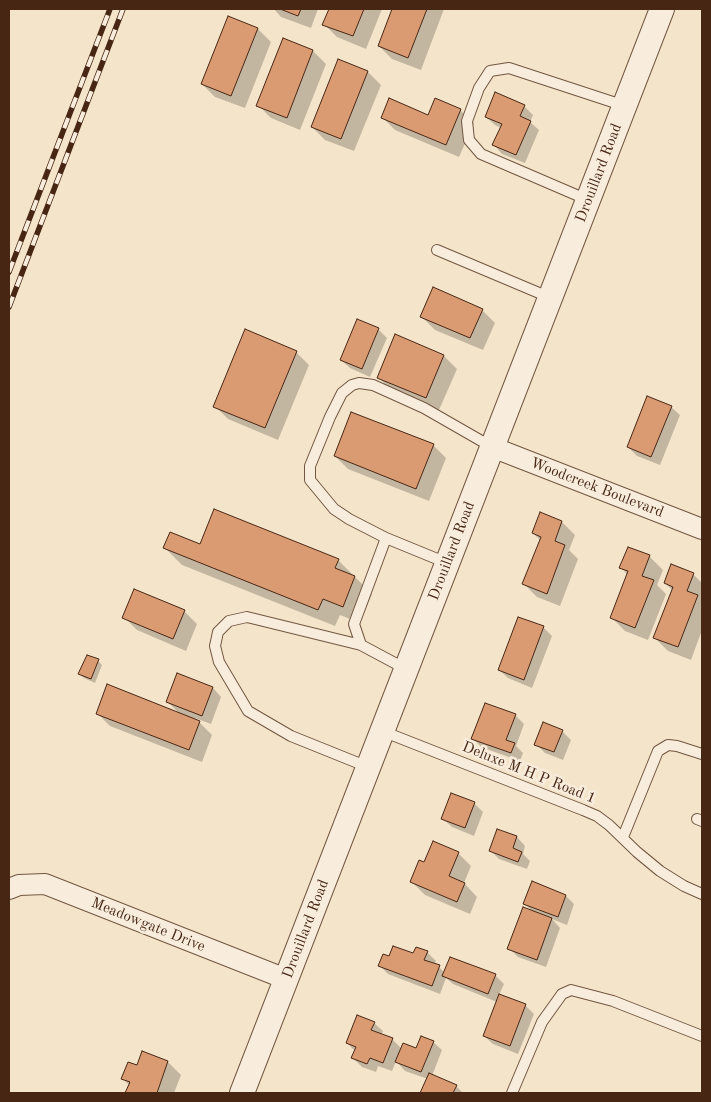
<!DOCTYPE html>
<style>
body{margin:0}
#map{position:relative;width:711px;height:1102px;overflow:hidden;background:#f4e4c9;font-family:"Old Standard TT",serif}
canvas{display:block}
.frame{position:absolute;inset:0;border:10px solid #472614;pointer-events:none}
</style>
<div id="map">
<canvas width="711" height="1102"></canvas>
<div class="frame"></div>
</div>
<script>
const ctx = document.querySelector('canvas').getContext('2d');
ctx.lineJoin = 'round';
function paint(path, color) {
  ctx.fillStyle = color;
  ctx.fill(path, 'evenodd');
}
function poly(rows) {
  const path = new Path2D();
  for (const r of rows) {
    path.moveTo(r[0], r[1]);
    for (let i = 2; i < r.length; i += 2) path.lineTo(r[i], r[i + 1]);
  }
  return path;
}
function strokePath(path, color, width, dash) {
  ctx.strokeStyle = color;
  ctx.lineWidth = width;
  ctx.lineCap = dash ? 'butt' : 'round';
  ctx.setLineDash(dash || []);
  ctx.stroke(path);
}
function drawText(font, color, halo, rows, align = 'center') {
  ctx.font = font + ' "Old Standard TT",serif';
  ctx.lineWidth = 5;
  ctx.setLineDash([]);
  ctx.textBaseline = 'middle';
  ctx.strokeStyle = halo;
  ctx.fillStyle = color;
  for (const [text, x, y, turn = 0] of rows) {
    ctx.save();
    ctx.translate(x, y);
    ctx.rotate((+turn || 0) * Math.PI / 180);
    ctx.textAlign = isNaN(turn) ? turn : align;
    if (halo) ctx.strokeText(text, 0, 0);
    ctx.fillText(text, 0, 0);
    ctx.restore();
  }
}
paint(poly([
 [274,9,318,9,311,28,281,17],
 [330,9,382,9,366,49,337,37,324,24],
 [394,9,444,9,421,70,392,59,379,46],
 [228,18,258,29,271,42,245,108,215,97,202,84],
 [283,39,313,51,326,64,300,130,271,118,258,105],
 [339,61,368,72,381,85,354,151,325,140,312,127],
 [524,106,533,115,530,122,539,130,525,163,502,154,494,145,501,128,495,125,486,117],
 [460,110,474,123,459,157,395,130,382,117,428,116],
 [482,310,495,323,483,350,435,330,422,317],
 [378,329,387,338,370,377,350,368,341,360],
 [395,336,444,356,457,369,439,410,391,390,378,377],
 [296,352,309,365,278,440,228,419,215,406],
 [671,407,680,415,660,465,637,456,628,447],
 [433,445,446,458,429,501,348,469,335,456],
 [541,514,562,522,575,535,569,550,578,559,560,606,537,597,524,584,541,541,533,533],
 [201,545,338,560,372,594,360,623,340,615,335,626,182,565,165,548],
 [628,548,650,557,663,570,657,585,666,594,648,640,625,631,612,618,628,575,621,568],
 [693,574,702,583,702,630,691,660,668,651,655,638,673,591,665,583],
 [184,611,197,624,186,651,137,630,124,617],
 [543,627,552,636,532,688,508,678,499,670],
 [98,661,102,665,95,683,84,678,80,674],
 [178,675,213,688,221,697,211,724,195,718,212,735,202,762,110,726,97,713,180,714,168,702],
 [515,715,524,724,516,746,523,753,520,761,481,747,473,738],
 [562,731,571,740,563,760,545,753,536,744],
 [474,803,483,812,474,836,452,827,443,819],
 [498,830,517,837,525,846,523,854,530,861,527,869,499,859,490,850],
 [458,853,471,866,464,883,477,897,470,914,425,895,412,882,424,863],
 [566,896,574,904,567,925,552,919,560,928,546,967,518,957,509,948,533,912,524,903],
 [427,952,436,961,434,965,439,967,445,973,495,975,504,984,499,995,525,1005,534,1014,518,1054,493,1044,484,1036,497,1002,453,984,446,978,440,994,388,974,379,965,390,958],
 [374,1023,383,1031,381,1035,392,1039,402,1049,417,1050,433,1042,442,1050,432,1076,456,1086,463,1093,422,1093,428,1079,405,1071,396,1061,392,1071,378,1066,376,1072,362,1067,353,1058,355,1051,347,1043],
 [168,1062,181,1075,174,1093,127,1093,130,1086,122,1078]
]), '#0003');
const building = poly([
 [280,9,301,9,298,16,280,9],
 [329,9,364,9,353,36,322,25,329,9],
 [392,9,427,9,408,58,378,46,392,9],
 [228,16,258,28,231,96,201,84,228,16],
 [283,38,313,50,287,118,256,106,283,38],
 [338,59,368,71,341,139,311,127,338,59],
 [495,92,525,105,520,116,531,121,516,155,492,145,502,124,485,117,495,92],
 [389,98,428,115,435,98,461,109,446,145,381,118,389,98],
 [433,287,483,309,470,338,420,317,433,287],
 [357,319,379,328,362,369,340,360,357,319],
 [245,329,297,351,265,428,213,407,245,329],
 [395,334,444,355,426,398,377,378,395,334],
 [647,396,672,406,651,457,627,447,647,396],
 [351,412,434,444,416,489,334,456,351,412],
 [214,509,339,559,335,568,355,576,343,607,323,599,318,610,163,548,170,532,200,544,214,509],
 [540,512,562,521,555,541,565,545,547,594,522,584,541,537,532,533,540,512],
 [628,547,650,555,642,576,654,580,635,628,610,618,628,571,619,568,628,547],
 [671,564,694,573,687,591,698,595,678,647,653,638,673,587,664,583,671,564],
 [134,589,185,610,173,639,122,618,134,589],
 [518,617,544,626,524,680,498,670,518,617],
 [87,655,99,659,91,679,78,674,87,655],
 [177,673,213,687,202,716,166,702,177,673],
 [107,684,200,721,189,750,96,714,107,684],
 [485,703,516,714,506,740,515,743,511,753,471,739,485,703],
 [543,722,563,730,554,752,534,745,543,722],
 [451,793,475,802,465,828,441,819,451,793],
 [497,829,517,836,513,848,522,852,518,862,489,851,497,829],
 [433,841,459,852,449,876,465,883,457,902,410,882,419,860,424,862,433,841],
 [532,881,566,895,558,917,523,904,532,881],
 [523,907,552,918,537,960,507,949,523,907],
 [393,946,413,953,416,947,428,951,424,960,440,965,432,986,378,966,383,954,389,956,393,946],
 [450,957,496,974,488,994,442,976,450,957],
 [499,994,526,1004,510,1046,483,1036,499,994],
 [357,1015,375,1022,371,1030,393,1038,383,1063,370,1058,367,1064,351,1058,356,1047,346,1043,357,1015],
 [421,1036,434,1041,421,1072,395,1062,403,1043,416,1048,421,1036],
 [142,1051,168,1061,157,1093,125,1093,130,1082,121,1079,128,1062,137,1065,142,1051],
 [429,1073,457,1085,453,1093,420,1093,429,1073]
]);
paint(building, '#da9b73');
strokePath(building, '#472614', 1);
const service = poly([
 [588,200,481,154,469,140,467,121,479,88,490,71,509,68,625,106],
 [437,250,551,298],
 [386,538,349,519,334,509,310,480,310,466,330,417,342,393,352,385,359,383,373,385,424,408,492,447],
 [361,645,247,617,229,621,218,632,215,646,219,662,248,711,291,736,368,767],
 [406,669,361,645,354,624,386,538,447,563],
 [382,731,583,810,597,816,609,825,637,852,660,871,684,886,702,894],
 [697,819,702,821],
 [623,837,658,751,668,745,677,746,702,754],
 [512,1093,542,1022,562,994,571,990,613,1001,702,1036]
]);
const minor = poly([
 [492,447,702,529],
 [9,889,19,885,45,884,286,979]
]);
const tertiary = poly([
 [242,1093,662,9]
]);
strokePath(service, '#725641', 12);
strokePath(minor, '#725641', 22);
strokePath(tertiary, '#725641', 26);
strokePath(service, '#f8eddc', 10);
strokePath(minor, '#f8eddc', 20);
strokePath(tertiary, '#f8eddc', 24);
const rail = poly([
 [9,272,110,9],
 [9,307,123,9]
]);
strokePath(rail, '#472614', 5.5);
strokePath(rail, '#f8eddc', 4, [11]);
drawText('15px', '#472614', '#f8eddc', [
 ["Drouillard Road",599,173,-69],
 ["Woodcreek Boulevard",597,488,21],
 ["Drouillard Road",452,551,-69],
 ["Deluxe M H P Road 1",529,773,22],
 ["Meadowgate Drive",148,925,22],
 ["Drouillard Road",306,929,-69]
]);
</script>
